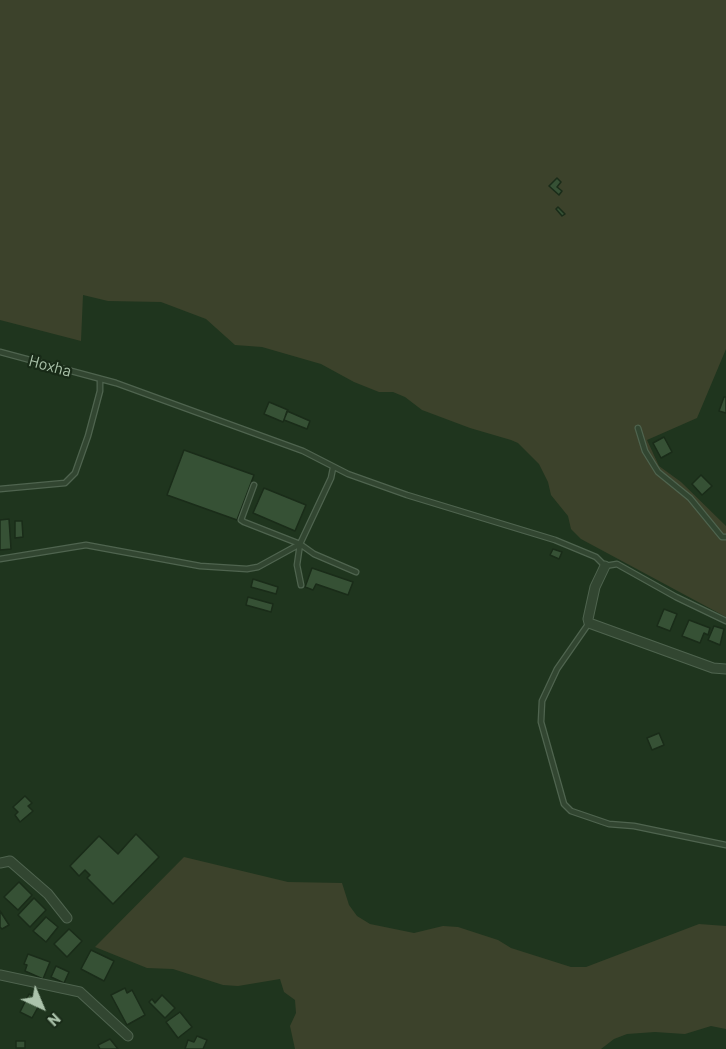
<!DOCTYPE html>
<style>
body{margin:0}
#map{position:relative;width:726px;height:1049px;overflow:hidden;background:#1f351e;font-family:Barlow,sans-serif}
canvas{display:block}
.north{position:absolute;left:12px;top:977px;width:60px;height:60px;-webkit-text-stroke:4px #182a17;paint-order:stroke;rotate:136deg;font-size:16px;font-weight:700;line-height:24px;text-align:center;color:#abc3ab}
.north::after{content:'';display:block;margin:auto;width:21px;height:27px;background:#abc3ab;clip-path:polygon(50% 0,100% 100%,50% 72%,0 100%)}
</style>
<div id="map">
<canvas width="726" height="1049"></canvas>
<div class="north">N</div>
</div>
<script>
const ctx = document.querySelector('canvas').getContext('2d');
ctx.lineJoin = 'round';
function paint(path, color) {
  ctx.fillStyle = color;
  ctx.fill(path, 'evenodd');
}
function poly(rows) {
  const path = new Path2D();
  for (const r of rows) {
    path.moveTo(r[0], r[1]);
    for (let i = 2; i < r.length; i += 2) path.lineTo(r[i], r[i + 1]);
  }
  return path;
}
function strokePath(path, color, width, dash) {
  ctx.strokeStyle = color;
  ctx.lineWidth = width;
  ctx.lineCap = dash ? 'butt' : 'round';
  ctx.setLineDash(dash || []);
  ctx.stroke(path);
}
function drawText(font, color, halo, rows, align = 'center') {
  ctx.font = font + ' Barlow,sans-serif';
  ctx.lineWidth = 4.5;
  ctx.setLineDash([]);
  ctx.textBaseline = 'middle';
  ctx.strokeStyle = halo;
  ctx.fillStyle = color;
  for (const [text, x, y, turn = 0] of rows) {
    ctx.save();
    ctx.translate(x, y);
    ctx.rotate((+turn || 0) * Math.PI / 180);
    ctx.textAlign = isNaN(turn) ? turn : align;
    if (halo) ctx.strokeText(text, 0, 0);
    ctx.fillText(text, 0, 0);
    ctx.restore();
  }
}
paint(poly([
 [0,0,726,0,726,349,697,418,647,440,659,466,681,482,726,526,726,617,581,539,571,529,568,516,551,495,548,482,539,464,518,443,511,440,470,428,422,410,405,397,393,392,379,392,354,382,321,364,262,347,235,345,206,319,161,302,108,301,83,295,81,341,0,320],
 [184,857,288,882,342,883,349,905,357,916,370,924,414,933,443,926,458,927,498,940,511,948,571,967,586,967,699,924,726,926,726,1029,711,1026,685,1034,655,1032,627,1034,614,1039,601,1049,295,1049,290,1026,296,1013,295,1000,284,992,280,979,238,986,223,985,173,969,147,968,95,947]
]), '#3c422b');
const building = poly([
 [557,178,561,182,557,187,562,191,559,195,549,186,557,178],
 [558,207,565,214,562,216,556,209,558,207],
 [724,397,726,397,726,413,719,411,724,397],
 [269,402,288,410,283,422,264,414,269,402],
 [287,411,310,421,307,429,284,420,287,411],
 [664,437,672,452,661,458,653,443,664,437],
 [184,450,254,475,237,520,167,495,184,450],
 [701,475,712,486,702,495,692,484,701,475],
 [264,488,306,505,295,531,253,513,264,488],
 [9,519,11,549,0,550,0,520,9,519],
 [15,521,22,521,23,537,15,538,15,521],
 [553,549,562,552,559,559,550,555,553,549],
 [312,568,353,582,348,595,316,584,313,590,305,587,312,568],
 [253,579,278,587,276,594,251,587,253,579],
 [248,597,273,604,271,612,246,605,248,597],
 [664,609,677,614,670,631,657,626,664,609],
 [689,620,710,628,708,635,704,633,700,643,682,636,689,620],
 [714,626,724,629,720,645,708,640,714,626],
 [659,733,664,745,652,750,647,738,659,733],
 [25,796,32,803,28,806,33,811,20,822,15,815,18,812,13,807,25,796],
 [136,834,159,857,113,904,87,878,90,875,85,870,79,876,70,866,99,836,118,854,136,834],
 [19,882,32,895,18,910,4,897,19,882],
 [34,898,46,910,30,927,18,915,34,898],
 [0,911,9,925,2,929,0,927,0,911],
 [46,917,58,927,46,942,33,931,46,917],
 [69,929,82,941,67,957,54,944,69,929],
 [91,950,114,961,104,981,81,969,91,950],
 [28,954,50,962,43,979,25,971,27,965,24,964,28,954],
 [56,966,69,972,64,983,51,977,56,966],
 [125,988,127,993,132,990,145,1015,127,1025,111,995,125,988],
 [29,994,42,1000,32,1018,20,1012,29,994],
 [162,995,175,1008,165,1018,149,1002,152,999,155,1003,162,995],
 [180,1012,192,1027,178,1038,166,1022,180,1012],
 [197,1036,207,1040,203,1049,185,1049,188,1040,194,1042,197,1036],
 [110,1039,118,1049,100,1049,98,1045,110,1039],
 [16,1041,25,1041,25,1048,16,1048,16,1041]
]);
paint(building, '#365135');
strokePath(building, '#1a2c19', 1.5);
const service = poly([
 [0,352,116,383,303,451,348,474,407,495,555,540,596,557,605,566,617,564,676,597,726,621],
 [638,428,645,451,658,472,690,498,722,537,726,537],
 [254,485,241,520,244,522,300,544,314,554,356,572],
 [0,489,65,483,75,473,88,436,100,391,100,379],
 [300,544,297,565,301,585],
 [0,559,86,545,200,566,247,569,258,567,300,544,331,478,333,468],
 [589,623,557,669,542,701,541,722,564,804,571,811,609,824,634,826,726,845]
]);
const minor = poly([
 [605,566,595,587,588,619,589,623,713,668,726,669],
 [0,863,10,861,48,894,67,918],
 [0,975,80,992,128,1036]
]);
strokePath(service, '#4f644f', 7);
strokePath(minor, '#4f644f', 11);
strokePath(service, '#324631', 4.5);
strokePath(minor, '#324631', 9);
drawText('16px', '#abc3ab', '#182a17', [
 ["Hoxha",50,366,15]
]);
</script>
